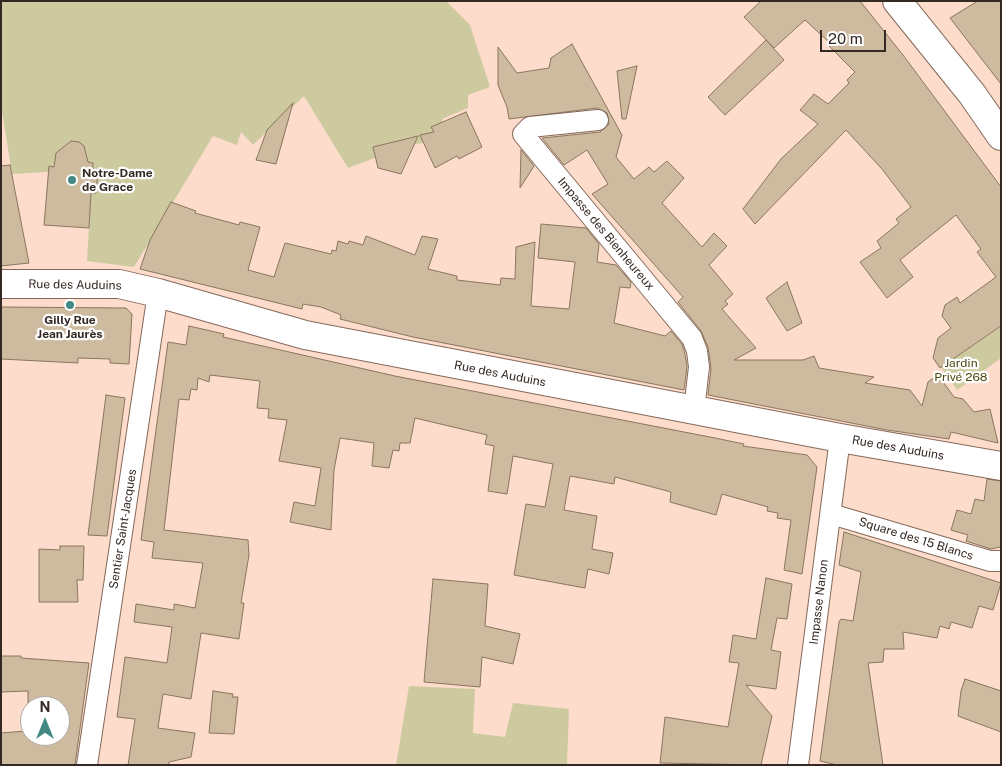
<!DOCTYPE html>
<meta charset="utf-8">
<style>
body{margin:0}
#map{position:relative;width:1002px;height:766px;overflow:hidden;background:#fddccc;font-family:"Public Sans",sans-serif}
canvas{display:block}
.frame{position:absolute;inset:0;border:2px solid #342822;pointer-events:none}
.north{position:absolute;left:20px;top:696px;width:50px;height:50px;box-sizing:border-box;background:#fff;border:1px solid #aea9a7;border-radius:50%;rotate:0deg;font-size:14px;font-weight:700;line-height:20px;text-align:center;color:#342822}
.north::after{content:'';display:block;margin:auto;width:18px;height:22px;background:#438983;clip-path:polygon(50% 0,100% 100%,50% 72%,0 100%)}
.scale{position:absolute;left:820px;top:30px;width:66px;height:22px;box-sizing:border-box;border:2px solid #342822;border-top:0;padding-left:6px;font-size:15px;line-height:18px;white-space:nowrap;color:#342822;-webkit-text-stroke:4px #fff;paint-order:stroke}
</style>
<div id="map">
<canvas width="1002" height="766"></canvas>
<div class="frame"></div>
<div class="north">N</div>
<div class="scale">20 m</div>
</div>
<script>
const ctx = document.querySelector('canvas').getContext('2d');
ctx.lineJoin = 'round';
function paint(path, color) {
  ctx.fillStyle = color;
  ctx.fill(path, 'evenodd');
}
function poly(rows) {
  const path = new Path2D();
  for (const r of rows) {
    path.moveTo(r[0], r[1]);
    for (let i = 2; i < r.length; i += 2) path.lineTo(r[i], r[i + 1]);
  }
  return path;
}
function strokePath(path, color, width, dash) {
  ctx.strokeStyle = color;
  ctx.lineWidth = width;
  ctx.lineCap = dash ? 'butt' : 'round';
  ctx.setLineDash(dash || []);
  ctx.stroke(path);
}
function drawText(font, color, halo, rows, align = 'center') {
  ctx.font = font + ' "Public Sans",sans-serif';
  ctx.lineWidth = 4.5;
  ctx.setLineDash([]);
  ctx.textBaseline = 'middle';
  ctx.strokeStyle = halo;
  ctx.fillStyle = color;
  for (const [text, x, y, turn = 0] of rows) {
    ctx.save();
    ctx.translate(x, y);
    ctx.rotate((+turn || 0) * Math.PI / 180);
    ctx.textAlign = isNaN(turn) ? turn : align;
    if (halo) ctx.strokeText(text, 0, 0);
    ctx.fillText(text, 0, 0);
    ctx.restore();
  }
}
paint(poly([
 [1,1,446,1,470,25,490,87,468,95,468,108,442,119,445,127,424,143,409,145,348,168,304,96,253,145,241,132,237,145,213,136,134,267,87,261,91,193,96,192,93,164,86,162,84,148,78,142,71,141,62,160,54,160,54,167,49,167,49,172,12,174,1,105],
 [1001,327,1001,358,957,390,941,367],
 [409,686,475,689,473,733,505,737,513,703,569,709,567,765,396,765]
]), '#cdcaa0');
const building = poly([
 [761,1,860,1,903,55,1001,187,1001,326,940,368,933,358,938,338,951,328,942,316,945,305,957,297,960,303,996,277,977,252,981,249,956,215,900,260,913,277,887,298,860,262,881,248,877,241,899,223,896,219,911,207,882,169,846,130,755,224,743,209,781,159,818,124,800,110,814,94,828,104,849,83,847,80,855,72,829,46,831,44,805,20,774,48,744,17,761,1],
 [978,1,1001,1,1001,84,950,18,978,1],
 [766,40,784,60,725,115,708,97,766,40],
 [572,44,622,135,616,157,634,179,649,167,654,172,667,161,684,178,662,203,702,247,714,233,727,246,709,265,733,294,725,301,728,304,722,309,756,348,734,360,803,360,814,356,819,368,874,377,865,383,910,390,922,406,928,382,938,375,954,397,963,399,974,412,990,409,998,443,951,432,949,439,887,430,708,395,711,368,708,347,701,331,678,302,683,297,592,194,608,184,587,150,564,165,542,138,600,132,609,124,607,113,597,108,509,119,507,107,498,85,498,47,517,73,549,68,551,58,572,44],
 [637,66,626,119,622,119,617,71,637,66],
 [293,103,276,164,256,160,267,130,293,103],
 [466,112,482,147,459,159,457,156,435,168,420,135,434,132,431,127,466,112],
 [418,136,401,174,378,168,373,147,418,136],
 [71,141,79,142,84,146,88,162,93,163,93,170,98,170,96,193,91,193,89,228,44,225,49,166,54,167,56,153,71,141],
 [521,150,534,166,520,188,521,150],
 [10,165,29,263,1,266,1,166,10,165],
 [171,202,196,211,195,213,239,225,240,222,260,227,248,270,274,277,285,243,331,254,332,250,336,251,338,241,348,244,349,241,363,245,366,236,415,255,422,236,438,239,428,269,457,276,457,280,500,285,501,278,515,279,516,247,535,242,531,306,569,309,575,262,538,258,541,224,586,228,599,244,597,262,616,265,631,282,630,288,620,287,614,323,665,336,671,331,682,344,685,354,687,367,684,390,413,337,340,319,341,315,321,307,303,304,302,309,140,269,150,240,171,202],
 [787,282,802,323,787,331,766,298,787,282],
 [1,307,126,308,132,314,129,364,110,363,110,359,78,358,78,363,1,359,1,307],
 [189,326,224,334,223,337,395,376,715,438,744,444,743,446,807,455,817,467,802,574,784,570,791,520,777,518,778,513,767,511,768,507,722,494,716,515,670,502,671,492,615,477,614,484,570,476,564,510,597,516,592,549,613,553,609,574,588,569,585,588,514,575,526,504,545,507,553,464,513,456,507,494,488,491,494,446,485,444,487,435,415,418,410,443,400,443,399,451,393,450,389,468,372,466,374,443,340,438,334,470,331,530,290,522,294,502,315,506,321,468,279,461,287,420,268,418,269,409,257,408,260,381,210,375,209,382,198,378,197,390,191,389,189,400,179,399,164,530,248,540,249,555,241,603,244,603,239,639,201,633,191,699,163,694,158,728,195,733,191,757,169,762,168,765,128,765,135,719,117,717,125,657,167,663,172,627,134,622,136,604,174,610,174,604,195,608,203,563,152,558,154,542,141,540,168,342,186,345,189,326],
 [106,395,125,398,107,536,88,535,106,395],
 [987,479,1001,481,1001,547,991,549,966,541,968,535,951,530,957,510,971,514,975,499,984,501,987,479],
 [844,532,1001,583,993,610,979,606,972,628,951,622,949,629,940,626,937,638,903,632,904,649,884,649,883,662,868,663,883,765,837,765,820,761,839,622,841,619,853,621,861,572,839,565,844,532],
 [60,546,84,546,83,580,77,580,78,602,39,602,39,549,60,550,60,546],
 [766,578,792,584,787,619,777,618,771,650,781,652,776,689,746,685,772,716,761,765,660,763,665,717,728,727,739,663,729,662,733,635,756,639,766,578],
 [433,579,488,584,485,626,520,634,513,664,482,657,480,687,424,682,433,579],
 [1,656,21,656,21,658,89,663,75,765,1,765,1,733,26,731,25,721,28,720,28,691,1,692,1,656],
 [30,706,60,706,60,736,30,736,30,706],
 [965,679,1001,691,1001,732,958,716,961,691,965,679],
 [213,691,233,694,232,697,238,697,234,734,209,733,213,691]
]);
paint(building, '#cdba9f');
strokePath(building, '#88765d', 1);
const street = poly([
 [598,120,530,127,523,134,692,338,697,351,699,367,694,410],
 [831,514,990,561,1001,561],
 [87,765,158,293],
 [798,765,840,438]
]);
const secondary = poly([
 [1,284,119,284,158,293,305,335,840,438,1001,466]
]);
const primary = poly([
 [897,1,972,94,1001,136]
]);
strokePath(street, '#85695a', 22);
strokePath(secondary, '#85695a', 30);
strokePath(primary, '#85695a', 30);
strokePath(street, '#fff', 20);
strokePath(secondary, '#fff', 28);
strokePath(primary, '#fff', 28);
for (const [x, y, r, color] of [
 [72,180,5,"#438983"],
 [70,305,5,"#438983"]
]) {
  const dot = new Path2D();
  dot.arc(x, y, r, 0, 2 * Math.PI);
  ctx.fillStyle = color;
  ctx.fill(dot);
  strokePath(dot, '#fff', 2);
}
drawText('bold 12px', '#342822', '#fff', [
 ["Notre-Dame",82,173],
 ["de Grace",82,187],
 ["Gilly Rue",70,320,"center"],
 ["Jean Jaurès",70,334,"center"]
], 'left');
drawText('12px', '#342822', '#fff', [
 ["Impasse des Bienheureux",606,234,50],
 ["Rue des Auduins",75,285,1],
 ["Rue des Auduins",500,374,11],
 ["Rue des Auduins",898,448,10],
 ["Sentier Saint-Jacques",123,529,-81],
 ["Square des 15 Blancs",916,539,17],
 ["Impasse Nanon",819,602,-83]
]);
drawText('12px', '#4b460c', '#fff', [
 ["Jardin",961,363],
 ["Privé 268",961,377]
]);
</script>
